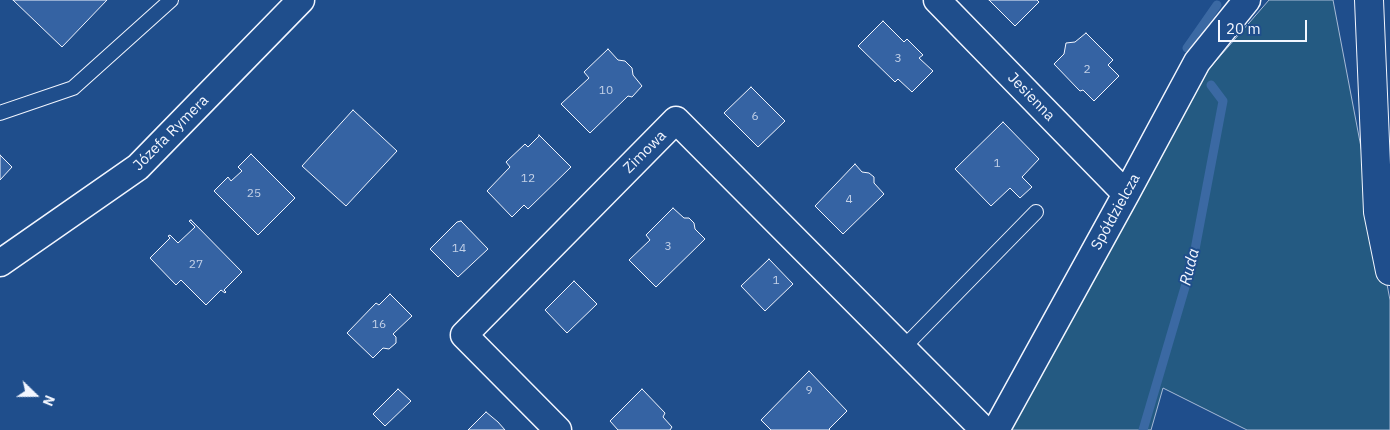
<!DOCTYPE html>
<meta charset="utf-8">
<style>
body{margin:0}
#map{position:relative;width:1390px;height:430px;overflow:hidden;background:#1f4e8c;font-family:"IBM Plex Sans",sans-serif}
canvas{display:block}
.north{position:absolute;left:10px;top:370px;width:50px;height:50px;-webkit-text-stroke:4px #1f4e8c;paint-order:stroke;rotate:112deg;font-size:14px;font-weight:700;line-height:20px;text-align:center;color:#f2f6ff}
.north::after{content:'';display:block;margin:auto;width:18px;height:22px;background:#f2f6ff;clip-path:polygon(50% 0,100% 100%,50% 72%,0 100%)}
.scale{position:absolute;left:1218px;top:20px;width:89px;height:22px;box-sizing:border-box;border:2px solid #f2f6ff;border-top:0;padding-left:6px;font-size:15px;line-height:18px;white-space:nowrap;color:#f2f6ff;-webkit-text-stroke:4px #1f4e8c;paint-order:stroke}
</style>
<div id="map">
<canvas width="1390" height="430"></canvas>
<div class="north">N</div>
<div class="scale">20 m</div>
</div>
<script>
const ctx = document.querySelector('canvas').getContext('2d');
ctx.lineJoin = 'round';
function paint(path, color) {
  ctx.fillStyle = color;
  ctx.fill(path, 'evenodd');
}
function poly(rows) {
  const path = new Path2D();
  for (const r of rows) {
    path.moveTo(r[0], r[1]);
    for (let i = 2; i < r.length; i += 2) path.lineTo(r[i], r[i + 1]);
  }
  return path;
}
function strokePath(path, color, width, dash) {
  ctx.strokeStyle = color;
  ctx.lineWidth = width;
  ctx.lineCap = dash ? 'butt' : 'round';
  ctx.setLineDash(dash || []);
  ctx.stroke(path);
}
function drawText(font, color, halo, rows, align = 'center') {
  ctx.font = font + ' "IBM Plex Sans",sans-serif';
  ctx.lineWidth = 4;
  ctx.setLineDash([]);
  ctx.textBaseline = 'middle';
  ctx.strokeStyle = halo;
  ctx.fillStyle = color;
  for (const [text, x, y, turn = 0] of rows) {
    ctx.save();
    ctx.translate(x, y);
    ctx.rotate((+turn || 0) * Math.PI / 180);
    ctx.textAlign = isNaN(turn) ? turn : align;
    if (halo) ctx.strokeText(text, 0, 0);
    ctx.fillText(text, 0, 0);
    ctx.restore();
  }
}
const green = poly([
 [1269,0,1333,0,1390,300,1390,430,1247,430,1163,388,1151,430,1011,430,1208,70,1269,0]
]);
paint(green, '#245a82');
strokePath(green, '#a8bbd7', 1);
strokePath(poly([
 [1187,48,1217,5],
 [1143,430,1193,260,1223,101,1211,85]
]), '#3b69a3', 9);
const building = poly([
 [13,0,107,0,62,47,13,0],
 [989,0,1037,0,1039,2,1015,26,989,0],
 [883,21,904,42,907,39,923,55,919,58,933,71,912,92,898,79,895,82,858,46,883,21],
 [1086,33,1113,60,1108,65,1119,76,1094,101,1083,90,1080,91,1078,89,1054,64,1064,54,1066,43,1075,42,1086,33],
 [608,49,618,60,625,61,632,68,633,75,642,86,632,97,628,96,590,133,561,104,589,78,584,72,608,49],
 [751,87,785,121,758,147,724,113,751,87],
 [353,110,397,151,346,206,302,166,353,110],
 [1003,122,1039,159,1022,177,1032,187,1020,198,1010,188,991,206,955,169,1003,122],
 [539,135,571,167,528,209,524,205,512,217,487,191,510,167,506,162,525,144,528,147,539,136,539,135],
 [251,154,295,198,258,235,214,191,228,177,231,181,242,171,238,167,251,154],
 [0,155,12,167,0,180,0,155],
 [855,164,862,172,869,173,874,177,874,183,884,194,843,234,815,206,855,164],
 [673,208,684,218,689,218,694,223,695,229,705,239,656,287,629,260,650,240,646,235,673,208],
 [191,220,242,272,224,290,226,292,225,293,221,290,206,305,181,280,176,285,150,258,170,238,168,236,170,235,178,243,195,227,189,221,191,220],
 [461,221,488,249,458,277,430,249,457,222,461,221],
 [769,259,793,284,765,311,741,286,769,259],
 [574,281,597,304,567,333,545,310,574,281],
 [390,294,412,316,393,334,396,337,396,343,389,349,383,348,373,358,347,333,376,303,379,305,390,294],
 [809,371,847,411,829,429,830,430,771,430,761,420,809,371],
 [398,389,411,401,385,426,373,414,398,389],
 [642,389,665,413,663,417,672,427,670,430,618,430,610,421,642,389],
 [486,412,498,422,505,430,468,430,486,412]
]);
paint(building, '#3563a3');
strokePath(building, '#f2f6ff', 1);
const lane = poly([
 [0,113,73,88,171,0],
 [903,348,1036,212]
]);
const street = poly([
 [937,0,1126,194],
 [0,263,138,167,301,0],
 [558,430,464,335,676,120,984,430],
 [996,430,1126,194,1197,62,1247,0]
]);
const secondary = poly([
 [1369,0,1378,212,1390,271]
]);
strokePath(lane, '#f2f6ff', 16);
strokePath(street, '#f2f6ff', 29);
strokePath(secondary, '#f2f6ff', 30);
strokePath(lane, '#1f4e8c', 14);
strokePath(street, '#1f4e8c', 26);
strokePath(secondary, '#1f4e8c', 28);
drawText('12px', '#c3d1e8', null, [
 ["3",898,59],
 ["2",1087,70],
 ["10",606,91],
 ["6",755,117],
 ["1",997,164],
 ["12",528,179],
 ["25",254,194],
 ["4",849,200],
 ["3",668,247],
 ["14",459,249],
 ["27",196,265],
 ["1",776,281],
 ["16",379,325],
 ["9",809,391]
]);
drawText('15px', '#f2f6ff', '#1f4e8c', [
 ["Jesienna",1031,97,46],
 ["Józefa Rymera",171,133,-45],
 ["Zimowa",645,152,-45],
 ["Spółdzielcza",1116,212,-61]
]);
drawText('italic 16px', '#f2f6ff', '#1f4e8c', [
 ["Ruda",1190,267,-76]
]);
</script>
